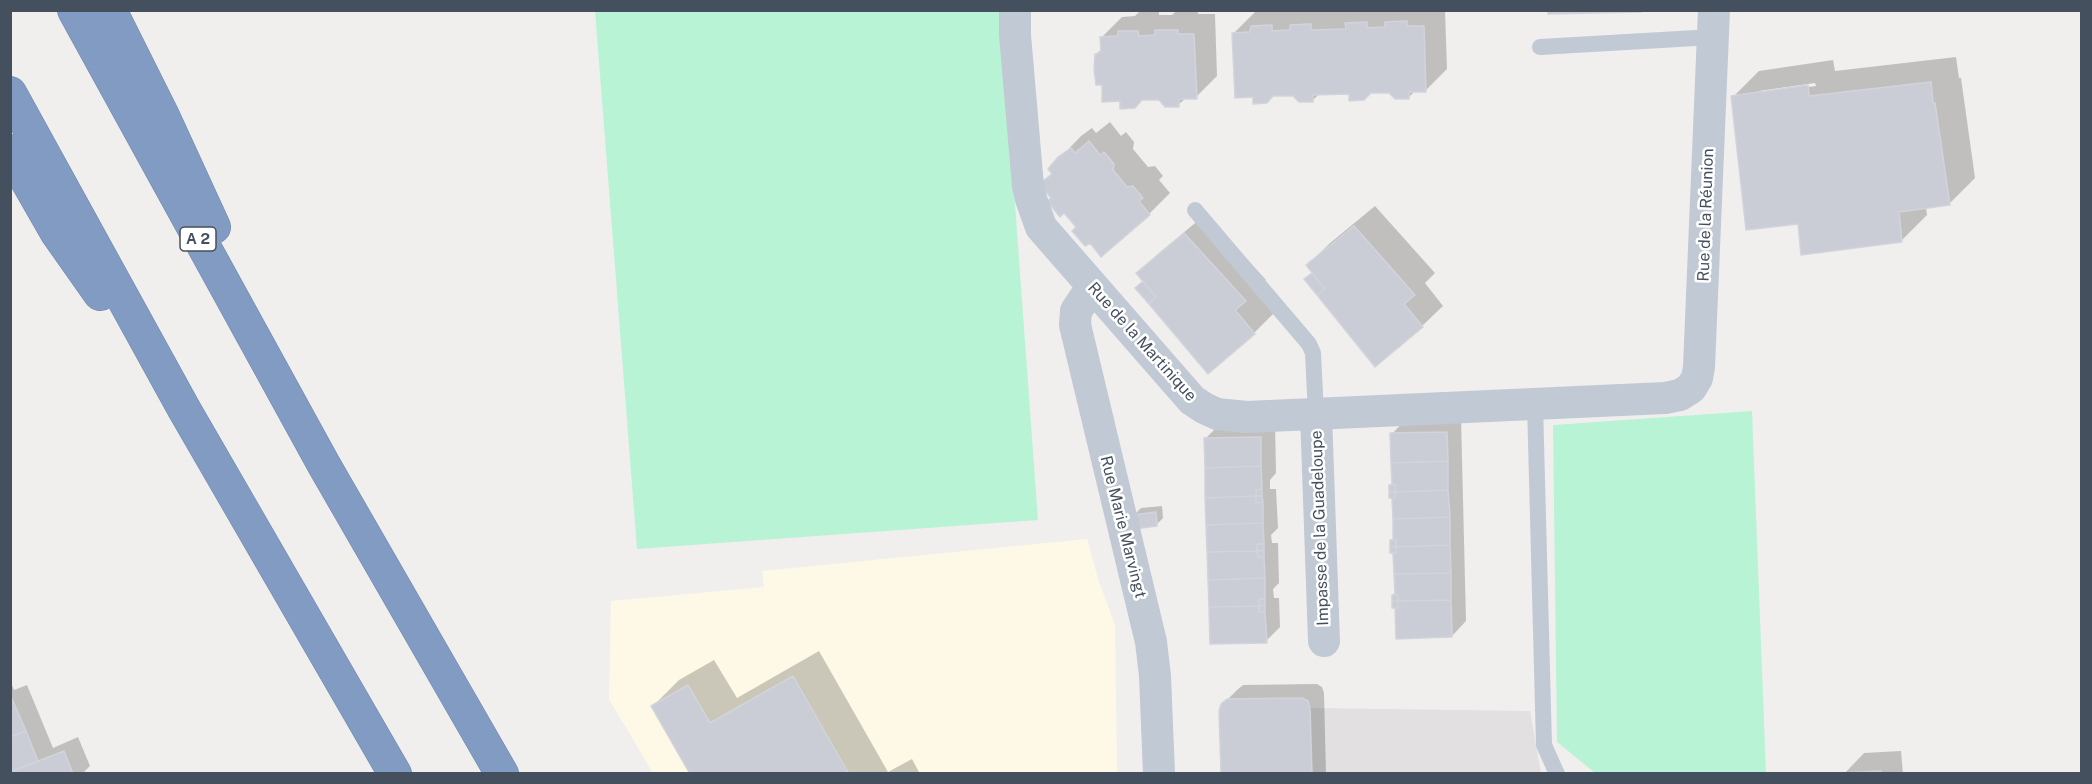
<!DOCTYPE html>
<meta charset="utf-8">
<style>
body{margin:0}
#map{position:relative;width:2092px;height:784px;overflow:hidden;background:#f1efee;font-family:"Public Sans",sans-serif}
canvas{display:block}
.frame{position:absolute;inset:0;border:12px solid #45505e;pointer-events:none}
</style>
<div id="map">
<canvas width="2092" height="784"></canvas>
<div class="frame"></div>
</div>
<script>
const ctx = document.querySelector('canvas').getContext('2d');
ctx.lineJoin = 'round';
function paint(path, color) {
  ctx.fillStyle = color;
  ctx.fill(path, 'evenodd');
}
function poly(rows) {
  const path = new Path2D();
  for (const r of rows) {
    path.moveTo(r[0], r[1]);
    for (let i = 2; i < r.length; i += 2) path.lineTo(r[i], r[i + 1]);
  }
  return path;
}
function strokePath(path, color, width, dash) {
  ctx.strokeStyle = color;
  ctx.lineWidth = width;
  ctx.lineCap = dash ? 'butt' : 'round';
  ctx.setLineDash(dash || []);
  ctx.stroke(path);
}
function drawText(font, color, halo, rows, align = 'center') {
  ctx.font = font + ' "Public Sans",sans-serif';
  ctx.lineWidth = 5;
  ctx.setLineDash([]);
  ctx.textBaseline = 'middle';
  ctx.strokeStyle = halo;
  ctx.fillStyle = color;
  for (const [text, x, y, turn = 0] of rows) {
    ctx.save();
    ctx.translate(x, y);
    ctx.rotate((+turn || 0) * Math.PI / 180);
    ctx.textAlign = isNaN(turn) ? turn : align;
    if (halo) ctx.strokeText(text, 0, 0);
    ctx.fillText(text, 0, 0);
    ctx.restore();
  }
}
paint(poly([
 [1087,539,1099,582,1115,625,1117,773,653,773,609,699,611,601,764,587,762,571]
]), '#fdf9e6');
paint(poly([
 [1308,701,1311,708,1530,711,1541,773,1221,773,1219,711,1221,704]
]), '#e2e0e0');
paint(poly([
 [595,11,1001,11,1038,520,637,549],
 [1752,411,1766,773,1595,773,1557,742,1553,425]
]), '#b9f3d5');
paint(poly([
 [1159,10,1159,15,1172,15,1177,10,1198,10,1198,14,1215,14,1217,76,1196,97,1186,98,1178,105,1160,99,1122,100,1103,83,1096,54,1102,49,1101,38,1122,17,1135,16,1140,11],
 [1269,10,1445,10,1447,69,1426,90,1416,90,1409,97,1390,91,1320,93,1313,100,1234,33,1255,12],
 [1956,57,1959,78,1961,78,1975,178,1949,204,1926,207,1927,215,1901,241,1799,222,1733,97,1759,71,1833,60,1835,71],
 [1815,83,1816,86,1759,94,1759,91],
 [1110,122,1121,136,1126,132,1134,142,1133,149,1148,167,1155,166,1163,176,1159,180,1170,193,1149,214,1090,241,1041,184,1053,172,1060,158,1081,136,1092,128,1096,133],
 [1375,206,1435,273,1425,283,1443,306,1422,326,1375,364,1306,279,1313,272,1308,265,1329,244],
 [1206,214,1266,280,1256,289,1275,312,1254,333,1208,372,1138,274,1159,253],
 [1461,418,1466,621,1452,636,1393,595,1396,592,1395,552,1392,541,1394,538,1394,499,1390,486,1393,483,1392,434,1406,419],
 [1275,423,1276,473,1270,480,1270,489,1276,489,1278,528,1271,535,1272,543,1278,543,1279,583,1273,589,1274,598,1279,598,1280,627,1266,641,1205,439,1220,424],
 [1162,506,1163,518,1156,525,1134,515,1141,508],
 [819,651,888,772,912,759,920,774,691,774,653,706,679,680,714,660,737,698],
 [10,680,14,690,27,685,53,748,78,737,90,766,82,774,12,774,10,771],
 [1317,684,1322,687,1324,693,1326,774,1223,774,1222,705,1237,690,1243,685],
 [1901,751,1903,774,1844,774,1864,753]
]), '#0003');
const building = poly([
 [1548,10,1641,10,1641,12,1548,14,1548,10],
 [1407,21,1407,26,1424,26,1426,92,1409,92,1409,99,1395,99,1389,93,1371,93,1364,100,1349,101,1349,94,1313,95,1313,102,1299,102,1293,96,1273,96,1267,103,1253,104,1253,97,1235,98,1232,33,1250,32,1251,26,1272,25,1272,31,1290,30,1290,25,1311,24,1311,30,1346,29,1345,23,1367,22,1367,28,1385,27,1385,22,1407,21],
 [1155,30,1178,30,1178,34,1194,34,1197,99,1179,99,1179,107,1165,107,1159,100,1142,100,1135,108,1120,109,1120,101,1102,102,1102,85,1096,85,1094,70,1095,54,1101,53,1100,37,1118,36,1118,31,1138,31,1139,36,1155,35,1155,30],
 [1931,82,1933,103,1935,103,1950,205,1899,212,1902,242,1801,255,1798,224,1746,230,1731,96,1808,85,1809,96,1931,82],
 [1089,141,1100,155,1104,152,1114,164,1113,170,1127,187,1133,186,1143,198,1139,201,1150,215,1101,257,1090,243,1085,246,1072,231,1076,227,1064,213,1060,217,1047,201,1051,198,1039,184,1052,174,1048,169,1058,157,1071,148,1075,153,1089,141],
 [1354,226,1415,295,1404,304,1423,327,1375,367,1317,295,1325,289,1306,265,1354,226],
 [1184,233,1246,301,1235,310,1255,334,1208,374,1149,304,1156,297,1136,273,1184,233],
 [1312,273,1325,289,1317,295,1304,279,1312,273],
 [1143,281,1156,297,1149,304,1135,288,1143,281],
 [1447,432,1448,461,1391,463,1390,433,1447,432],
 [1261,437,1261,466,1205,468,1204,438,1261,437],
 [1448,461,1448,490,1395,492,1395,485,1392,485,1391,463,1448,461],
 [1261,466,1262,489,1256,490,1256,496,1205,498,1205,468,1261,466],
 [1389,485,1395,485,1395,492,1389,492,1389,485],
 [1262,489,1262,496,1256,496,1256,490,1262,489],
 [1448,490,1450,517,1393,519,1392,498,1395,498,1395,492,1448,490],
 [1389,492,1395,492,1395,498,1389,498,1389,492],
 [1256,496,1256,503,1263,502,1263,523,1206,525,1205,498,1256,496],
 [1256,496,1262,496,1263,502,1256,503,1256,496],
 [1156,512,1157,526,1134,529,1133,515,1156,512],
 [1450,517,1450,545,1396,547,1396,540,1393,540,1393,519,1450,517],
 [1263,523,1264,544,1257,544,1257,551,1207,552,1206,525,1263,523],
 [1390,540,1396,540,1396,547,1390,546,1390,540],
 [1257,544,1264,544,1264,550,1257,551,1257,544],
 [1450,545,1451,573,1394,574,1393,553,1397,553,1396,547,1450,545],
 [1390,546,1396,547,1397,553,1390,553,1390,546],
 [1264,550,1264,557,1258,557,1257,551,1264,550],
 [1257,551,1258,557,1264,557,1265,578,1208,580,1207,552,1257,551],
 [1451,573,1451,600,1398,601,1398,595,1395,595,1394,574,1451,573],
 [1265,578,1265,599,1259,599,1259,606,1209,607,1208,580,1265,578],
 [1392,595,1398,595,1398,601,1392,601,1392,595],
 [1259,599,1265,599,1265,605,1259,606,1259,599],
 [1451,600,1452,637,1396,639,1395,608,1398,608,1398,601,1451,600],
 [1392,601,1398,601,1398,608,1392,608,1392,601],
 [1265,605,1265,612,1259,612,1259,606,1265,605],
 [1259,606,1259,612,1265,612,1267,643,1210,644,1209,607,1259,606],
 [793,676,849,774,690,774,651,706,688,685,710,723,793,676],
 [1302,698,1308,701,1310,708,1312,774,1221,774,1219,711,1221,704,1227,699,1302,698],
 [10,699,12,699,26,731,10,737,10,699],
 [26,731,38,761,10,772,10,737,26,731],
 [64,751,73,774,10,774,10,772,64,751],
 [1881,771,1881,774,1842,773,1881,771]
]);
paint(building, '#cacdd5');
strokePath(building, '#d2d4db', 1.5);
const motorway = poly([
 [74,10,324,465,502,774],
 [110,10,163,116,214,227],
 [10,93,184,409,395,774],
 [10,151,57,233,100,294]
]);
strokePath(motorway, '#6d86ae', 34);
strokePath(poly([
 [1540,47,1713,37],
 [1195,210,1309,344,1313,353,1316,414],
 [1535,404,1544,745,1557,774]
]), '#c1c9d5', 16);
strokePath(poly([
 [1015,10,1015,35,1028,186,1031,199,1041,227,1192,400,1204,408,1217,414,1247,417,1665,398,1680,395,1691,388,1697,378,1699,367,1714,10],
 [1092,287,1076,311,1075,325,1151,642,1155,676,1159,774],
 [1316,414,1324,641]
]), '#c1c9d5', 32);
strokePath(motorway, '#829bc2', 33);
for (const [x, y, w] of [
 [198,239,36]
]) {
  const box = new Path2D();
  box.roundRect(x - w / 2, y - 12, w, 24, 4.5);
  ctx.fillStyle = '#fff';
  ctx.fill(box);
  strokePath(box, '#45505e', 1.5);
}
drawText('bold 15px', '#45505e', null, [
 ["A 2",198,239]
]);
drawText('16px', '#45505e', '#fff', [
 ["Rue de la Réunion",1706,215,-88],
 ["Rue de la Martinique",1142,342,48],
 ["Rue Marie Marvingt",1123,527,76],
 ["Impasse de la Guadeloupe",1320,528,-92]
]);
</script>
